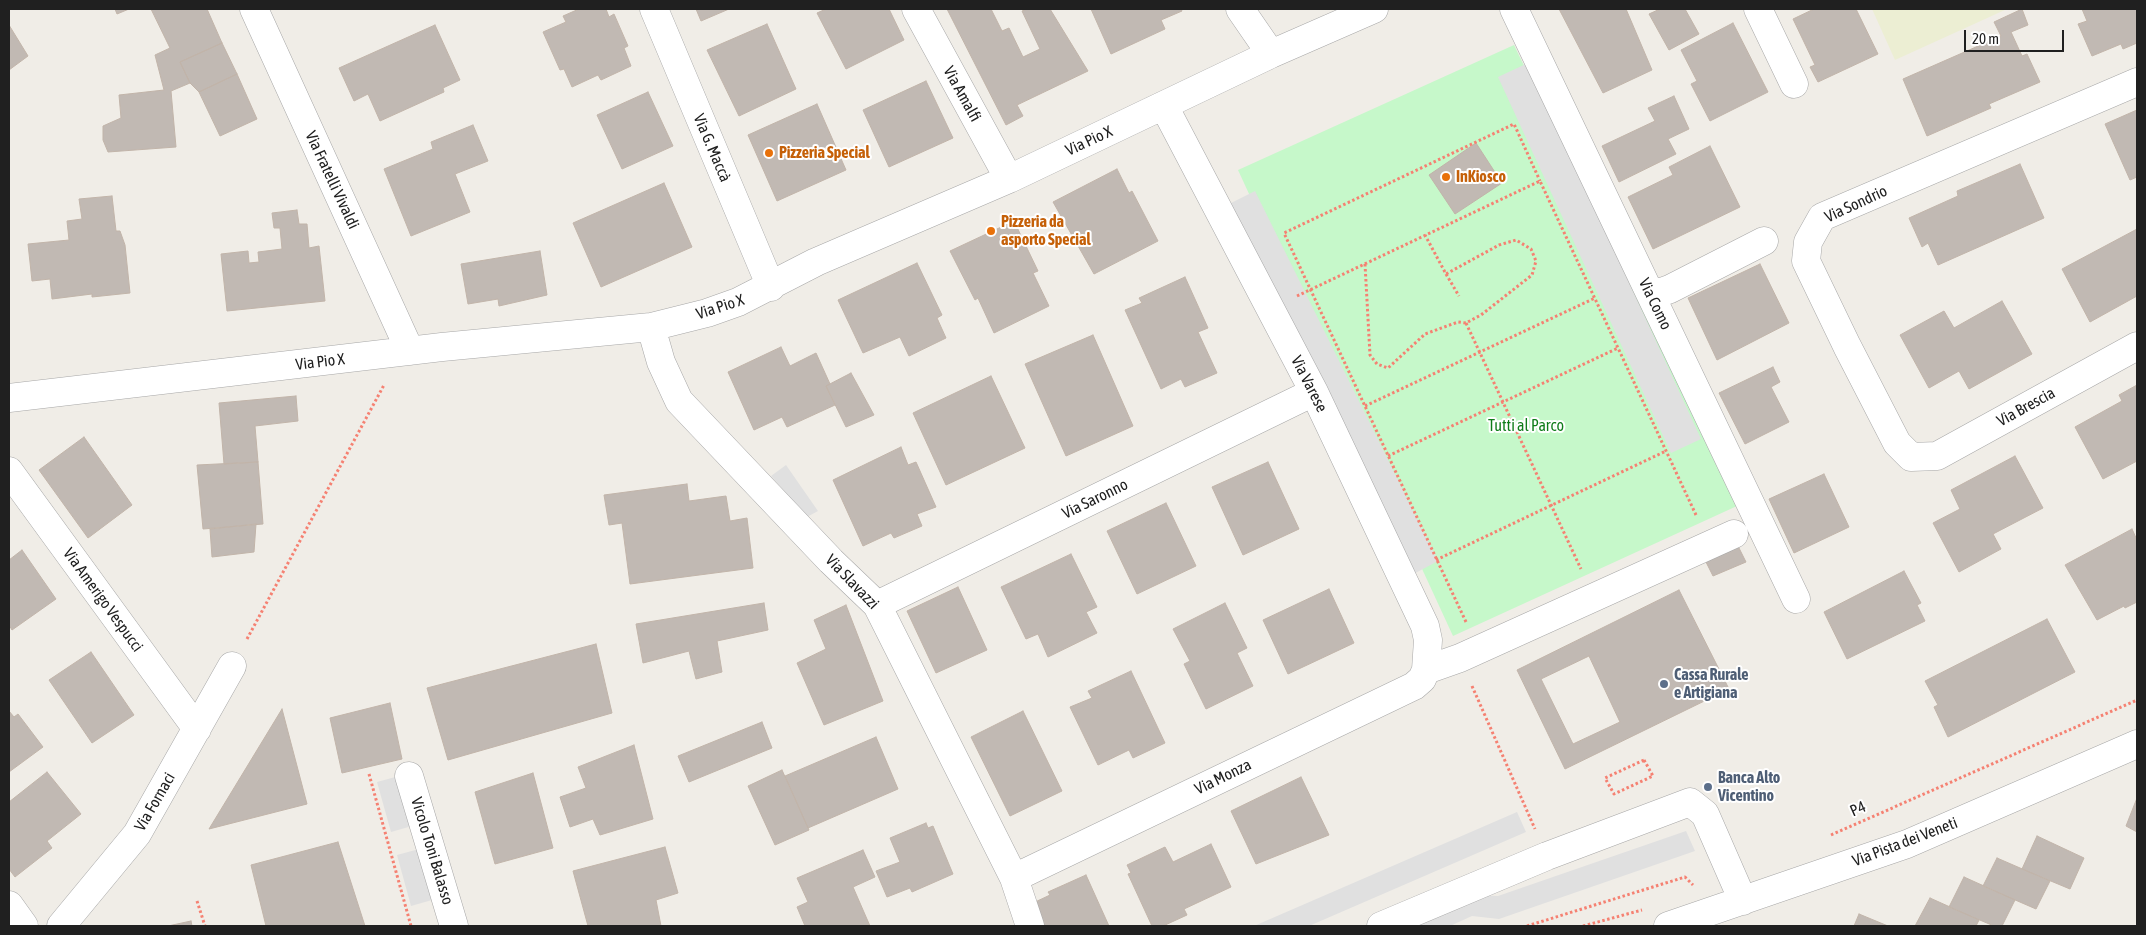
<!DOCTYPE html>
<meta charset="utf-8">
<style>
body{margin:0}
#map{position:relative;width:2146px;height:935px;overflow:hidden;background:#f0ede7;font-family:"Asap Condensed",sans-serif}
canvas{display:block}
.frame{position:absolute;inset:0;border:10px solid #202020;pointer-events:none}
.scale{position:absolute;left:1964px;top:30px;width:100px;height:22px;box-sizing:border-box;border:2px solid #202020;border-top:0;padding-left:6px;font-size:15px;line-height:18px;white-space:nowrap;color:#202020;-webkit-text-stroke:4px #fff;paint-order:stroke}
</style>
<div id="map">
<canvas width="2146" height="935"></canvas>
<div class="frame"></div>
<div class="scale">20 m</div>
</div>
<script>
const ctx = document.querySelector('canvas').getContext('2d');
ctx.lineJoin = 'round';
function paint(path, color) {
  ctx.fillStyle = color;
  ctx.fill(path, 'evenodd');
}
function poly(rows) {
  const path = new Path2D();
  for (const r of rows) {
    path.moveTo(r[0], r[1]);
    for (let i = 2; i < r.length; i += 2) path.lineTo(r[i], r[i + 1]);
  }
  return path;
}
function strokePath(path, color, width, dash) {
  ctx.strokeStyle = color;
  ctx.lineWidth = width;
  ctx.lineCap = dash ? 'butt' : 'round';
  ctx.setLineDash(dash || []);
  ctx.stroke(path);
}
function drawText(font, color, halo, rows, align = 'center') {
  ctx.font = font + ' "Asap Condensed",sans-serif';
  ctx.lineWidth = 4;
  ctx.setLineDash([]);
  ctx.textBaseline = 'middle';
  ctx.strokeStyle = halo;
  ctx.fillStyle = color;
  for (const [text, x, y, turn = 0] of rows) {
    ctx.save();
    ctx.translate(x, y);
    ctx.rotate((+turn || 0) * Math.PI / 180);
    ctx.textAlign = isNaN(turn) ? turn : align;
    if (halo) ctx.strokeText(text, 0, 0);
    ctx.fillText(text, 0, 0);
    ctx.restore();
  }
}
paint(poly([
 [1872,9,2007,9,1895,60]
]), '#eceed3');
paint(poly([
 [1514,45,1737,506,1453,636,1238,170]
]), '#c6f8ca');
paint(poly([
 [1528,63,1701,439,1671,453,1498,77],
 [1255,191,1438,561,1408,577,1225,206],
 [786,465,818,511,807,517,771,476],
 [399,776,412,826,391,832,377,782],
 [1517,812,1526,832,1309,926,1254,926],
 [1686,831,1695,851,1499,919,1472,916,1450,926,1389,926,1462,895,1498,896],
 [419,849,432,900,411,906,397,855]
]), '#e0e0e0');
const building = poly([
 [115,9,129,9,117,14,115,9],
 [151,9,207,9,222,43,180,62,190,83,171,91,176,147,108,152,103,140,103,126,121,118,119,95,164,90,155,55,170,48,151,9],
 [579,9,606,9,609,17,614,14,628,46,624,48,631,66,601,80,598,75,572,87,564,69,560,70,543,32,566,22,563,16,579,9],
 [696,9,729,9,701,21,696,9],
 [826,9,889,9,904,40,846,69,817,13,826,9],
 [947,9,991,9,1002,31,1009,28,1023,57,1040,49,1022,11,1027,9,1050,9,1088,71,1017,105,1023,116,1006,125,947,9],
 [1091,9,1181,9,1182,11,1161,20,1165,29,1111,54,1091,9],
 [1559,9,1626,9,1652,70,1603,93,1559,9],
 [1660,9,1685,9,1699,34,1669,50,1649,14,1660,9],
 [1814,9,1856,9,1878,54,1818,82,1810,67,1815,65,1793,19,1814,9],
 [2022,9,2028,25,2011,32,2022,56,2027,54,2040,82,1989,104,1991,108,1927,136,1903,79,2001,36,1994,22,2022,9],
 [2082,9,2137,9,2137,43,2123,49,2121,44,2092,56,2078,24,2087,21,2082,9],
 [1733,23,1768,92,1710,121,1691,84,1697,81,1681,50,1733,23],
 [767,24,796,89,739,116,707,50,767,24],
 [9,25,28,56,9,70,9,25],
 [435,25,460,80,443,88,444,92,380,121,368,94,354,101,339,68,435,25],
 [222,43,237,74,199,92,190,83,180,62,222,43],
 [237,74,257,119,220,136,199,92,237,74],
 [926,81,953,138,889,167,863,110,926,81],
 [648,92,673,146,622,169,597,115,648,92],
 [1674,96,1689,129,1668,139,1676,154,1619,182,1602,146,1655,121,1648,108,1674,96],
 [817,104,846,170,777,201,748,135,817,104],
 [2137,110,2137,177,2130,180,2105,124,2137,110],
 [473,125,488,161,455,174,470,212,411,236,384,169,433,149,431,142,473,125],
 [1476,143,1502,183,1455,214,1429,175,1476,143],
 [1710,146,1740,207,1653,249,1628,197,1673,175,1669,167,1710,146],
 [2020,164,2044,218,1938,265,1928,243,1922,247,1909,218,1958,196,1957,191,2020,164],
 [1117,169,1129,193,1132,191,1158,241,1094,274,1053,202,1117,169],
 [664,183,692,247,601,287,573,223,664,183],
 [112,196,116,231,120,231,125,245,130,293,92,297,92,294,52,299,50,279,32,281,28,244,69,240,67,221,82,219,79,199,112,196],
 [297,210,299,224,307,224,309,248,319,246,325,301,227,311,221,254,248,251,249,263,259,262,258,252,282,249,280,228,274,228,272,213,297,210],
 [1014,221,1038,271,1033,273,1049,306,994,333,978,298,975,300,950,251,1014,221],
 [2137,229,2137,296,2090,322,2062,269,2137,229],
 [540,251,547,295,499,306,498,299,468,304,461,264,540,251],
 [917,263,942,315,937,318,946,338,909,356,900,337,863,353,838,300,917,263],
 [1760,264,1789,323,1717,360,1688,298,1760,264],
 [1185,277,1208,328,1198,332,1217,373,1185,387,1181,379,1161,389,1125,310,1142,303,1139,298,1185,277],
 [2002,301,2032,354,1969,389,1959,371,1929,388,1900,335,1944,311,1954,328,2002,301],
 [1093,335,1133,426,1066,456,1025,364,1093,335],
 [781,347,790,366,816,353,830,384,826,386,835,405,787,427,782,417,754,430,728,372,781,347],
 [1773,367,1780,382,1771,387,1789,422,1745,444,1719,393,1773,367],
 [851,373,874,415,846,427,826,386,851,373],
 [991,376,1025,448,946,485,913,413,991,376],
 [2137,385,2137,461,2103,479,2075,427,2122,401,2119,395,2137,385],
 [296,396,298,421,255,426,258,462,224,464,219,403,296,396],
 [84,437,132,505,88,538,39,470,84,437],
 [901,447,908,465,916,462,936,507,917,514,922,526,894,538,891,533,863,546,833,480,901,447],
 [2015,456,2043,508,1993,534,2001,549,1959,572,1933,523,1960,509,1951,490,2015,456],
 [258,462,263,524,203,529,197,465,258,462],
 [1268,462,1299,529,1243,555,1212,487,1268,462],
 [1824,474,1849,527,1794,553,1769,499,1824,474],
 [687,484,689,501,726,496,730,521,747,518,753,568,630,584,622,523,609,525,604,495,687,484],
 [1166,503,1196,566,1137,594,1107,531,1166,503],
 [256,524,254,552,212,557,210,529,256,524],
 [2132,529,2137,540,2137,602,2125,608,2124,606,2097,620,2065,565,2132,529],
 [1735,540,1746,562,1713,576,1701,552,1735,540],
 [22,550,56,599,12,630,9,625,9,560,22,550],
 [1071,554,1097,607,1086,612,1097,633,1048,657,1038,634,1026,639,1001,587,1071,554],
 [1904,571,1921,603,1917,605,1925,621,1847,659,1824,612,1904,571],
 [958,587,987,650,936,673,907,611,958,587],
 [1329,589,1354,643,1288,674,1263,620,1329,589],
 [1679,590,1729,689,1565,769,1517,670,1679,590],
 [1589,656,1620,722,1573,744,1541,679,1589,656],
 [764,603,768,630,717,641,722,672,696,679,689,651,643,663,636,624,764,603],
 [1225,603,1247,648,1237,653,1253,686,1206,709,1184,664,1190,661,1173,629,1225,603],
 [846,605,883,701,824,725,797,663,826,649,814,620,846,605],
 [2047,619,2075,672,1948,737,1934,707,1938,705,1925,681,2047,619],
 [596,644,612,713,448,760,427,688,596,644],
 [91,652,134,715,92,743,49,680,91,652],
 [1131,671,1165,743,1133,758,1129,750,1098,765,1070,707,1092,698,1088,691,1131,671],
 [390,703,402,759,342,773,330,718,390,703],
 [282,709,307,804,209,829,282,709],
 [9,711,14,717,18,714,43,747,9,772,9,711],
 [1023,711,1062,791,1010,816,971,737,1023,711],
 [762,722,772,748,689,782,678,756,762,722],
 [876,737,898,789,808,828,785,776,876,737],
 [634,745,653,819,600,835,593,819,570,827,560,797,586,788,578,767,634,745],
 [782,770,809,830,775,845,748,786,782,770],
 [47,772,81,814,47,841,52,848,15,877,9,869,9,802,47,772],
 [533,773,553,848,495,864,475,792,533,773],
 [1301,777,1329,835,1256,864,1231,811,1301,777],
 [2137,798,2137,832,2126,826,2137,798],
 [926,823,928,828,933,826,953,874,912,892,910,888,887,897,876,871,900,862,890,838,926,823],
 [2037,836,2084,858,2070,889,2022,869,2037,836],
 [338,842,365,926,266,926,251,865,338,842],
 [1211,844,1231,887,1184,909,1187,915,1163,926,1152,926,1128,874,1131,873,1127,865,1165,847,1173,862,1211,844],
 [665,847,678,893,656,900,661,926,588,926,573,871,665,847],
 [863,850,875,877,853,887,870,926,805,926,797,907,808,902,797,878,863,850],
 [1997,858,2050,881,2036,909,1983,886,1997,858],
 [1086,875,1109,926,1042,926,1031,904,1050,895,1048,892,1086,875],
 [1964,877,2015,900,2002,926,1994,926,1949,907,1964,877],
 [1930,898,1979,920,1976,926,1915,926,1930,898],
 [1859,914,1888,926,1854,926,1859,914],
 [191,921,192,926,168,926,191,921]
]);
paint(building, '#c1b9b3');
strokePath(building, '#c1b4a9', 1);
const minor = poly([
 [254,9,410,351],
 [654,9,771,287],
 [916,9,1009,179],
 [1240,9,1271,54],
 [1514,9,1796,599],
 [1758,9,1794,84],
 [2137,82,1822,217,1808,242,1806,261,1847,346,1897,443,1911,457,1937,456,2137,346],
 [1648,289,1659,293,1670,289,1764,241],
 [651,327,661,362,679,401,831,561,877,605,1014,878,1030,926],
 [9,398,442,347,651,327,707,313,738,302,816,262,1009,179,1271,54,1374,9],
 [9,471,197,729],
 [877,605,1314,392],
 [1426,670,1460,658,1734,534],
 [409,776,454,926],
 [1014,878,1414,686,1422,679,1426,670,1428,640,1425,626,1314,392,1164,106],
 [9,905,24,926],
 [61,926,137,834,232,666],
 [1381,926,1547,856,1690,802,1705,814,1743,901],
 [1668,926,1907,844,2137,744]
]);
strokePath(minor, '#a7a7a7', 29);
strokePath(poly([
 [1365,264,1370,355,1377,364,1388,368,1425,334,1458,322,1466,323,1481,315,1532,275,1536,261,1531,249,1516,240,1499,245,1446,274,1425,235],
 [1446,274,1459,296],
 [1297,296,1540,181,1696,515],
 [1466,323,1581,569],
 [1365,406,1595,298],
 [1388,456,1618,348],
 [1436,560,1666,451],
 [1466,622,1284,233,1514,124,1540,181],
 [247,639,384,385],
 [1472,686,1535,829],
 [1644,760,1653,776,1614,794,1605,778,1644,760],
 [369,774,411,926],
 [1831,835,2137,700],
 [197,901,205,926],
 [1527,926,1685,877,1693,885],
 [1583,926,1642,910]
]), '#f58172', 3, [2.5, 2.5]);
strokePath(minor, '#fff', 28);
for (const [x, y, r, color] of [
 [769,153,5,"#e8710a"],
 [1446,177,5,"#e8710a"],
 [991,231,5,"#e8710a"],
 [1664,684,5,"#5c6f8a"],
 [1708,787,5,"#5c6f8a"]
]) {
  const dot = new Path2D();
  dot.arc(x, y, r, 0, 2 * Math.PI);
  ctx.fillStyle = color;
  ctx.fill(dot);
  strokePath(dot, '#fff', 2);
}
drawText('16px', '#202020', '#fff', [
 ["Via Amalfi",962,94,61],
 ["Via Pio X",1089,141,-25],
 ["Via G. Maccà",712,148,67],
 ["Via Fratelli Vivaldi",332,180,65],
 ["Via Sondrio",1856,204,-25],
 ["Via Como",1655,304,64],
 ["Via Pio X",720,307,-18],
 ["Via Pio X",320,362,-7],
 ["Via Varese",1309,384,63],
 ["Via Brescia",2026,407,-29],
 ["Via Saronno",1095,499,-26],
 ["Via Slavazzi",852,582,46],
 ["Via Amerigo Vespucci",103,600,54],
 ["Via Monza",1223,777,-26],
 ["Via Fornaci",155,802,-60],
 ["P4",1858,809,-24],
 ["Via Pista dei Veneti",1905,842,-21],
 ["Vicolo Toni Balasso",432,851,73]
]);
drawText('bold 16px', '#c56008', '#fff', [
 ["Pizzeria Special",779,153],
 ["InKiosco",1456,177],
 ["Pizzeria da",1001,222],
 ["asporto Special",1001,240]
], 'left');
drawText('16px', '#0f7c19', '#fff', [
 ["Tutti al Parco",1526,426]
]);
drawText('bold 16px', '#4e5e75', '#fff', [
 ["Cassa Rurale",1674,675],
 ["e Artigiana",1674,693],
 ["Banca Alto",1718,778],
 ["Vicentino",1718,796]
], 'left');
</script>
